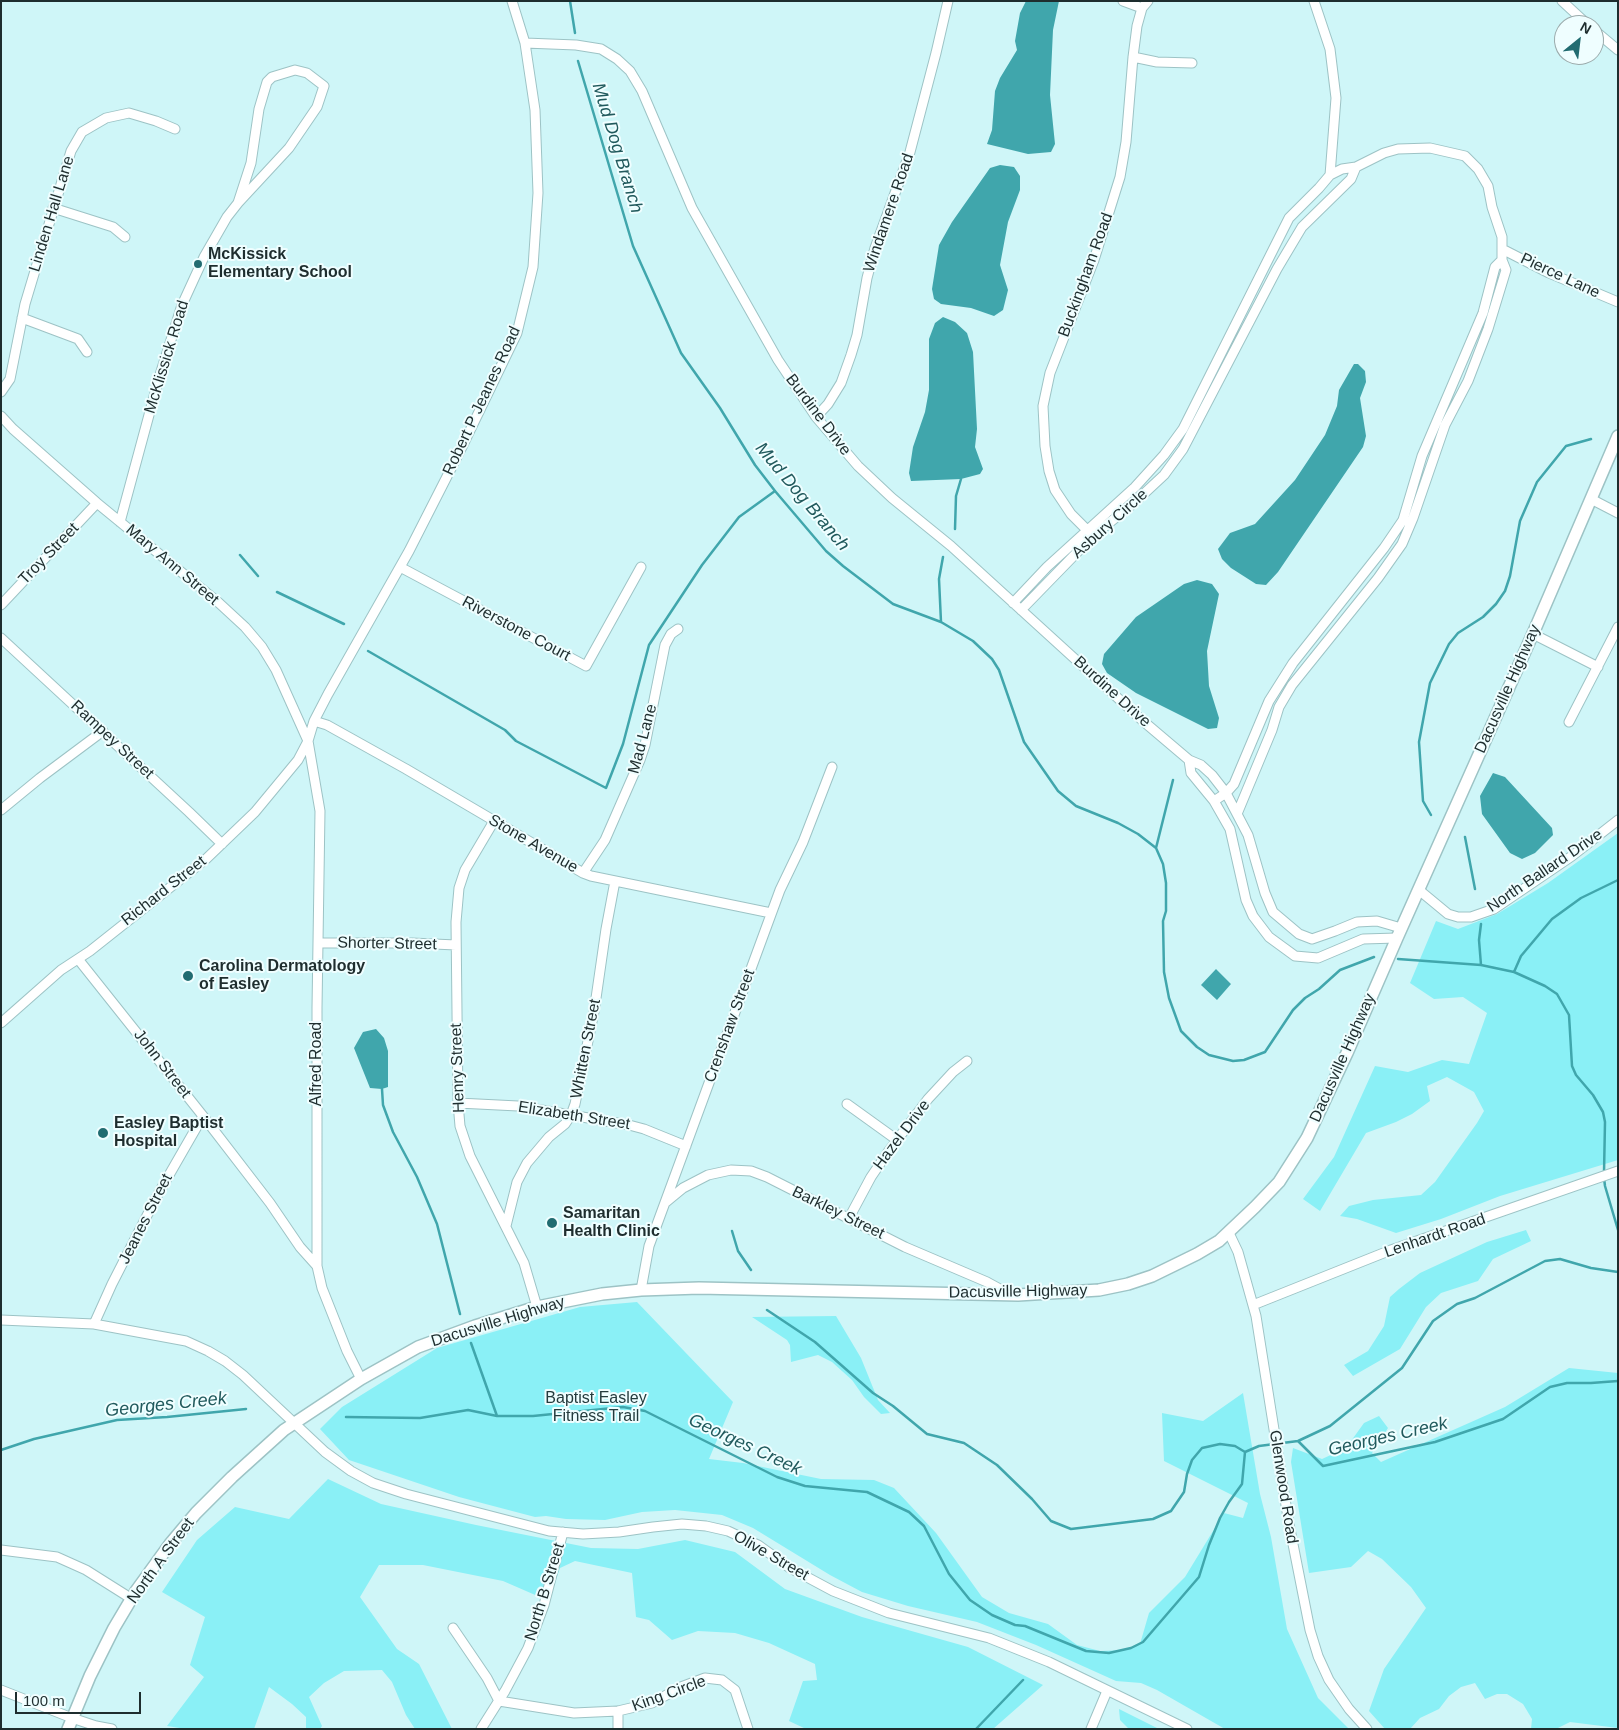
<!DOCTYPE html>
<style>
body{margin:0}
#map{position:relative;width:1619px;height:1730px;overflow:hidden;background:#cff6f8;font-family:Helvetica,sans-serif}
canvas{display:block}
.frame{position:absolute;inset:0;border:2px solid #1e2d2e;pointer-events:none}
.north{position:absolute;left:1554px;top:15px;width:50px;height:50px;box-sizing:border-box;background:#effeff;border:1px solid #9baaab;border-radius:50%;rotate:29deg;font-size:14px;font-weight:700;line-height:20px;text-align:center;color:#1e2d2e}
.north::after{content:'';display:block;margin:auto;width:18px;height:22px;background:#216c71;clip-path:polygon(50% 0,100% 100%,50% 72%,0 100%)}
.scale{position:absolute;left:15px;top:1692px;width:126px;height:22px;box-sizing:border-box;border:2px solid #1e2d2e;border-top:0;padding-left:6px;font-size:15px;line-height:18px;white-space:nowrap;color:#1e2d2e;-webkit-text-stroke:4px #effeff;paint-order:stroke}
</style>
<div id="map">
<canvas width="1619" height="1730"></canvas>
<div class="frame"></div>
<div class="north">N</div>
<div class="scale">100 m</div>
</div>
<script>
const ctx = document.querySelector('canvas').getContext('2d');
ctx.lineJoin = 'round';
function paint(path, color) {
  ctx.fillStyle = color;
  ctx.fill(path, 'evenodd');
}
function poly(rows) {
  const path = new Path2D();
  for (const r of rows) {
    path.moveTo(r[0], r[1]);
    for (let i = 2; i < r.length; i += 2) path.lineTo(r[i], r[i + 1]);
  }
  return path;
}
function strokePath(path, color, width, dash) {
  ctx.strokeStyle = color;
  ctx.lineWidth = width;
  ctx.lineCap = dash ? 'butt' : 'round';
  ctx.setLineDash(dash || []);
  ctx.stroke(path);
}
function drawText(font, color, halo, rows, align = 'center') {
  ctx.font = font + ' Helvetica,sans-serif';
  ctx.lineWidth = 4;
  ctx.setLineDash([]);
  ctx.textBaseline = 'middle';
  ctx.strokeStyle = halo;
  ctx.fillStyle = color;
  for (const [text, x, y, turn = 0] of rows) {
    ctx.save();
    ctx.translate(x, y);
    ctx.rotate((+turn || 0) * Math.PI / 180);
    ctx.textAlign = isNaN(turn) ? turn : align;
    if (halo) ctx.strokeText(text, 0, 0);
    ctx.fillText(text, 0, 0);
    ctx.restore();
  }
}
paint(poly([
 [1618,833,1618,1160,1500,1196,1441,1219,1396,1233,1357,1219,1340,1216,1349,1206,1373,1200,1421,1195,1435,1182,1477,1123,1484,1111,1474,1092,1447,1077,1427,1086,1430,1101,1412,1114,1396,1122,1366,1133,1320,1211,1303,1199,1334,1157,1375,1066,1408,1072,1442,1060,1469,1064,1487,1013,1463,997,1434,999,1410,983,1436,921,1458,929,1497,914,1548,883],
 [1526,1230,1531,1241,1493,1259,1478,1281,1441,1293,1426,1307,1400,1349,1353,1376,1344,1365,1368,1351,1384,1326,1390,1297,1399,1289,1420,1273,1487,1242],
 [637,1302,733,1402,709,1459,743,1463,821,1479,874,1480,894,1488,936,1533,982,1597,1009,1613,1048,1624,1077,1645,1100,1651,1125,1650,1140,1644,1149,1613,1185,1577,1224,1513,1243,1518,1248,1503,1164,1461,1162,1413,1203,1421,1243,1393,1260,1494,1271,1537,1287,1629,1318,1698,1349,1729,1225,1729,1157,1690,1141,1683,1116,1681,1036,1645,977,1622,908,1606,862,1592,830,1575,753,1528,722,1515,675,1510,642,1512,605,1520,566,1519,546,1516,535,1517,459,1497,349,1460,320,1429,342,1407,437,1348,580,1307],
 [836,1316,861,1358,878,1400,890,1413,881,1414,864,1397,852,1380,832,1362,818,1355,791,1362,790,1345,787,1340,752,1317],
 [1569,1368,1618,1373,1618,1728,1570,1722,1556,1729,1531,1729,1532,1719,1523,1704,1507,1694,1497,1694,1485,1699,1475,1683,1461,1687,1449,1696,1439,1709,1420,1718,1410,1729,1385,1729,1369,1711,1384,1669,1426,1608,1411,1587,1382,1559,1368,1551,1351,1567,1309,1573,1291,1462,1293,1448,1322,1459,1346,1448,1364,1423,1379,1416,1388,1428,1372,1453,1381,1462,1505,1407],
 [328,1479,381,1504,476,1525,591,1548,638,1549,685,1540,735,1552,785,1589,862,1617,968,1647,1043,1685,993,1729,806,1729,789,1721,803,1681,817,1680,815,1664,769,1643,735,1633,698,1631,672,1640,649,1620,636,1617,632,1573,575,1561,560,1568,549,1601,503,1581,423,1565,379,1565,360,1597,397,1649,419,1664,452,1729,415,1729,406,1715,392,1682,382,1670,344,1671,324,1683,309,1697,322,1726,320,1729,306,1729,306,1717,292,1704,269,1687,254,1729,186,1729,167,1726,204,1677,190,1665,205,1617,162,1592,197,1540,235,1507,289,1519],
 [1119,1709,1159,1729,1129,1729,1120,1720]
]), '#8af0f6');
paint(poly([
 [1026,1,1059,1,1053,30,1050,95,1055,144,1051,152,1028,154,987,144,992,130,995,91,1000,78,1017,50,1015,41,1020,13],
 [1000,165,1014,167,1020,176,1020,190,1008,222,1000,265,1008,290,1003,310,994,316,971,308,941,304,934,299,932,289,939,245,952,222,990,168],
 [943,317,955,322,967,333,973,352,977,429,975,447,983,469,980,474,961,479,911,481,909,473,913,447,925,412,929,390,929,339,935,323],
 [1354,364,1358,364,1365,371,1366,382,1360,398,1366,436,1363,447,1278,572,1266,585,1256,584,1231,568,1222,559,1218,549,1230,533,1255,524,1295,480,1325,435,1337,406,1339,390],
 [1197,580,1212,584,1219,594,1207,651,1209,686,1219,718,1217,728,1208,729,1136,693,1107,673,1102,664,1104,654,1136,617,1184,584],
 [1493,773,1505,777,1552,828,1553,835,1535,853,1522,859,1510,853,1482,814,1480,796],
 [1216,969,1231,984,1217,1000,1201,985],
 [376,1029,384,1038,388,1051,388,1087,382,1089,370,1088,354,1048,363,1032]
]), '#40a6ac');
strokePath(poly([
 [570,1,575,33],
 [578,61,633,246,681,353,720,408,755,465,775,491,826,551,843,566,893,604,941,622,973,641,992,659,999,670,1024,742,1058,791,1076,806,1118,823,1138,834,1156,848,1163,864,1166,883,1166,911,1163,921,1164,972,1169,998,1181,1031,1197,1047,1209,1055,1233,1061,1244,1060,1265,1052,1293,1010,1305,998,1319,989,1340,970,1374,957],
 [955,529,956,496,961,479],
 [240,555,258,576],
 [277,592,344,624],
 [941,622,939,579,943,557],
 [368,651,505,730,516,741,606,788,623,744,649,645,702,565,739,517,775,491],
 [1431,815,1423,801,1419,742,1430,683,1449,644,1458,633,1483,617,1496,604,1505,591,1510,576,1520,521,1537,482,1566,446,1591,439],
 [1465,837,1475,889],
 [1156,848,1173,780],
 [1481,924,1479,940,1481,965],
 [1398,959,1481,965,1514,972,1545,986,1557,994,1569,1015,1572,1066,1576,1075,1593,1095,1603,1112,1605,1122,1604,1173],
 [1514,972,1521,956,1552,919,1581,898,1618,880],
 [382,1089,383,1105,393,1132,417,1177,437,1224,460,1314],
 [1604,1178,1605,1186,1618,1230],
 [732,1231,738,1251,751,1270],
 [767,1310,815,1342,873,1393,893,1406,927,1434,964,1443,997,1465,1032,1499,1051,1521,1071,1529,1153,1519,1171,1511,1184,1492,1187,1474,1192,1460,1202,1448,1220,1444,1235,1446,1245,1452],
 [471,1343,497,1416],
 [346,1417,420,1418,468,1410,497,1416,533,1416,623,1407,645,1411,777,1477,805,1486,867,1492,909,1512,924,1526,949,1574,970,1600,992,1615,1015,1625,1025,1626,1086,1651,1109,1653,1131,1648,1143,1642,1199,1577,1209,1545,1220,1518,1229,1502,1242,1484,1245,1452],
 [1298,1441,1323,1466,1435,1442,1503,1419,1550,1387,1567,1383,1591,1383,1618,1381],
 [1,1450,34,1439,117,1420,167,1417,246,1409],
 [1245,1452,1259,1446,1298,1441,1330,1426,1402,1368,1433,1321,1457,1304,1475,1298,1545,1261,1560,1259,1591,1268,1618,1272],
 [976,1729,1023,1680]
]), '#40a6ac', 2.5);
const minor = poly([
 [1123,1,1142,8],
 [1314,1,1330,49,1336,98,1330,175],
 [1562,1,1588,25],
 [1594,30,1618,50],
 [525,43,576,45,601,49,617,59,630,71,642,91,692,208,778,360,816,417,858,466,892,498,951,546,1143,721,1189,760,1201,765,1212,775,1226,793,1248,835,1265,893,1273,912,1299,934,1312,939,1335,931,1357,922,1377,921,1401,928],
 [1133,57,1157,62,1192,63],
 [53,208,113,227,125,237],
 [1502,249,1549,273,1618,302],
 [22,318,78,339,87,352],
 [1,392,10,379,25,304,71,151,82,132,106,118,129,113,156,121,175,129],
 [1,416,13,429,97,503,219,603,245,627,262,647,276,670,308,741,320,811,317,1008,317,1266,322,1288,347,1351,361,1379],
 [816,417,828,404,841,383,851,355,857,335,867,278,875,248,910,152,936,53,948,1],
 [1591,499,1618,513],
 [120,522,159,378,182,305,204,257,227,217,238,203,289,148,317,107,324,86,307,73,295,70,272,77,267,82,259,109,251,163,238,203],
 [1093,536,1071,514,1055,490,1049,471,1045,446,1043,406,1050,373,1094,260,1120,177,1126,142,1133,57,1137,26,1142,8,1148,1],
 [400,567,586,666,641,567],
 [1013,603,1047,567,1135,487,1164,455,1183,429,1289,218,1319,188,1330,175,1342,169,1356,167,1384,153,1398,149,1430,148,1465,156,1478,169,1488,186,1492,207,1502,237,1502,260,1506,270,1488,329,1468,381,1445,425,1413,518,1402,544,1378,578,1292,685,1279,707,1272,730,1237,814],
 [1,605,97,503],
 [1021,610,1093,536,1135,502,1164,475,1183,449,1277,269,1302,227,1351,179,1356,167],
 [1533,634,1598,667],
 [1,638,189,812,222,844],
 [314,721,327,725,406,769,583,873,591,876,771,913],
 [1569,722,1618,627],
 [1189,760,1191,773,1214,801,1230,829,1246,900,1253,916,1269,937,1295,956,1318,958,1363,939,1397,938],
 [1214,801,1226,793,1234,784,1269,701,1293,663,1384,548,1403,520,1422,456,1483,313,1495,267,1502,260],
 [1,810,40,778,103,731],
 [494,821,465,870,459,888,456,922,458,1103,460,1126,470,1156,524,1263,537,1307],
 [583,873,605,840,640,760,645,745,665,645,671,634,678,629],
 [1419,890,1448,914,1458,917,1471,917,1494,909,1572,856,1618,820],
 [318,943,412,943,456,945],
 [78,959,203,1116,270,1203,300,1247,317,1266],
 [1,1023,61,970,90,951,206,859,255,812,298,760,308,741,314,721,328,694,409,551,462,447,517,333,533,267,538,193,535,110,525,43,512,1],
 [458,1103,518,1106,629,1125,644,1129,686,1146],
 [847,1104,897,1140],
 [666,1202,683,1188,708,1175,731,1170,751,1171,767,1177,905,1247,987,1282,1009,1294],
 [849,1218,871,1177,888,1152,928,1099,953,1072,967,1061],
 [506,1226,517,1182,527,1163,549,1137,565,1124,571,1115,575,1104,594,1012,606,929,615,881],
 [1229,1233,1238,1252,1256,1316,1289,1524,1310,1630,1318,1656,1329,1680,1349,1709,1367,1729],
 [641,1290,649,1246,780,890,803,842,832,767],
 [1253,1305,1391,1250,1618,1171],
 [1,1320,94,1324,186,1341,208,1351,225,1361,243,1375,325,1452,351,1471,373,1483,406,1494,549,1531,583,1534,619,1532,653,1527,682,1524,706,1526,728,1531,758,1545,790,1568,833,1591,889,1613,989,1638,1049,1662,1187,1729],
 [94,1324,112,1284,157,1196,203,1116],
 [1,1550,57,1557,86,1570,132,1599],
 [453,1628,487,1678,499,1701,574,1713,618,1711,652,1703,681,1687,705,1678,722,1680,735,1690,748,1729],
 [1,1690,72,1718,96,1726,112,1729],
 [481,1729,505,1691,528,1648,544,1605,563,1532],
 [618,1729,618,1711],
 [1091,1729,1107,1691]
]);
const major = poly([
 [68,1729,90,1676,114,1628,136,1591,170,1544,196,1513,232,1477,284,1430,361,1379,418,1347,475,1326,537,1307,602,1294,641,1290,699,1288,1018,1295,1099,1290,1128,1284,1152,1276,1197,1254,1219,1241,1255,1207,1279,1182,1307,1138,1347,1053,1397,938,1535,629,1618,436]
]);
strokePath(minor, '#9dc3c5', 11);
strokePath(major, '#9dc3c5', 14);
strokePath(minor, '#fff', 9);
strokePath(major, '#fff', 11);
for (const [x, y, r, color] of [
 [198,264,5,"#216c71"],
 [188,976,6,"#216c71"],
 [103,1133,6,"#216c71"],
 [552,1223,6,"#216c71"]
]) {
  const dot = new Path2D();
  dot.arc(x, y, r, 0, 2 * Math.PI);
  ctx.fillStyle = color;
  ctx.fill(dot);
  strokePath(dot, '#effeff', 2);
}
drawText('16px', '#1e2d2e', '#effeff', [
 ["Windamere Road",889,213,-71],
 ["Linden Hall Lane",52,214,-73],
 ["Buckingham Road",1086,275,-70],
 ["Pierce Lane",1560,276,25],
 ["McKlissick Road",167,357,-73],
 ["Robert P Jeanes Road",482,401,-65],
 ["Burdine Drive",818,415,53],
 ["Asbury Circle",1110,524,-42],
 ["Troy Street",49,554,-46],
 ["Mary Ann Street",172,565,40],
 ["Riverstone Court",516,629,28],
 ["Dacusville Highway",1508,689,-66],
 ["Burdine Drive",1112,692,42],
 ["Mad Lane",643,739,-75],
 ["Rampey Street",112,740,43],
 ["Stone Avenue",533,844,30],
 ["North Ballard Drive",1545,871,-34],
 ["Richard Street",164,891,-38],
 ["Shorter Street",387,944,1],
 ["Crenshaw Street",730,1026,-70],
 ["Whitten Street",586,1049,-79],
 ["Dacusville Highway",1343,1058,-66],
 ["John Street",162,1064,52],
 ["Alfred Road",317,1064,-90],
 ["Henry Street",458,1068,-92],
 ["Elizabeth Street",574,1116,9],
 ["Hazel Drive",902,1135,-53],
 ["Barkley Street",838,1213,26],
 ["Jeanes Street",146,1219,-63],
 ["Lenhardt Road",1435,1236,-19],
 ["Dacusville Highway",1018,1292,-1],
 ["Dacusville Highway",498,1322,-17],
 ["Glenwood Road",1283,1487,81],
 ["Olive Street",771,1556,30],
 ["North A Street",161,1561,-54],
 ["North B Street",545,1592,-73],
 ["King Circle",669,1694,-20]
]);
drawText('bold 16px', '#1e2d2e', '#effeff', [
 ["McKissick",208,255],
 ["Elementary School",208,273],
 ["Carolina Dermatology",199,967],
 ["of Easley",199,985],
 ["Easley Baptist",114,1124],
 ["Hospital",114,1142],
 ["Samaritan",563,1214],
 ["Health Clinic",563,1232]
], 'left');
drawText('16px', '#243b3d', '#effeff', [
 ["Baptist Easley",596,1399],
 ["Fitness Trail",596,1417]
]);
drawText('italic 18px', '#215a5d', '#effeff', [
 ["Mud Dog Branch",617,148,73],
 ["Mud Dog Branch",802,497,50],
 ["Georges Creek",166,1405,-6],
 ["Georges Creek",1388,1437,-13],
 ["Georges Creek",745,1445,25]
]);
</script>
